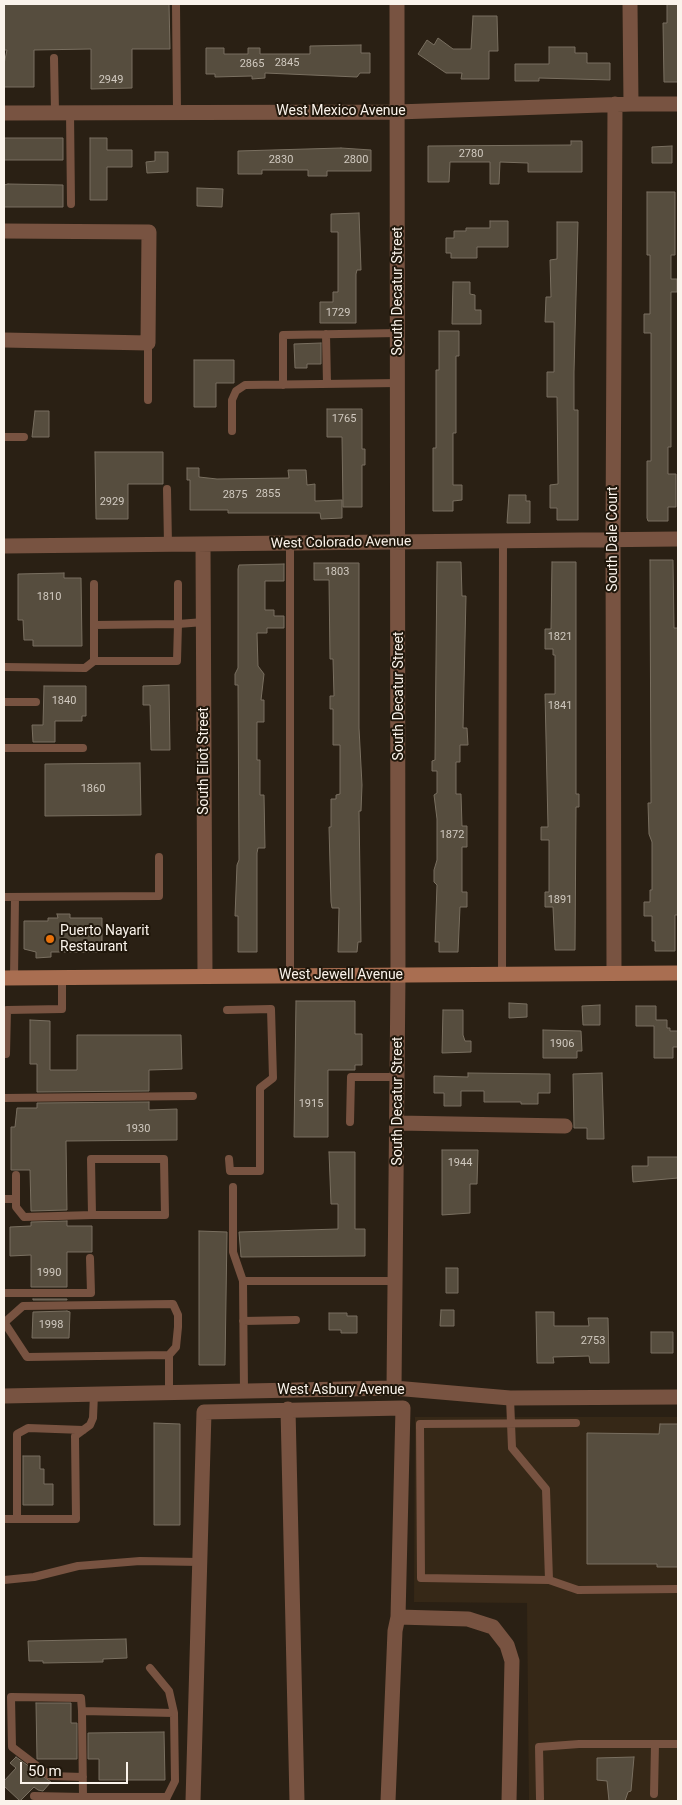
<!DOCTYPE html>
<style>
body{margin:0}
#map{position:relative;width:682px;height:1805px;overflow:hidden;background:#2a2014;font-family:Roboto,sans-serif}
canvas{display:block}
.frame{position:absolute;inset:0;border:5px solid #faf3eb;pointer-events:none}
.scale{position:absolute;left:20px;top:1762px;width:108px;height:22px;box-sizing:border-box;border:2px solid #faf3eb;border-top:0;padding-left:6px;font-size:15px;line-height:18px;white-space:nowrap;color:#faf3eb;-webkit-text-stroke:4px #20170b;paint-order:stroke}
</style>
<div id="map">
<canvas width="682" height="1805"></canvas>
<div class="frame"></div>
<div class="scale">50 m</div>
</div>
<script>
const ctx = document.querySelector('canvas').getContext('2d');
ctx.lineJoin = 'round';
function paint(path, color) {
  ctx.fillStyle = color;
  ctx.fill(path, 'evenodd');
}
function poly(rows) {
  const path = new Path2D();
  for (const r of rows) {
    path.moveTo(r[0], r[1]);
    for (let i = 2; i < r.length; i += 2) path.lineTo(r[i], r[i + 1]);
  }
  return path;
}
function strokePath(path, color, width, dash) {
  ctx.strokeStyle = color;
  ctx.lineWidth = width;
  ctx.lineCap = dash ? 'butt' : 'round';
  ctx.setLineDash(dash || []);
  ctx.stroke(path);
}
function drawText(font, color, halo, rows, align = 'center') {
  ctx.font = font + ' Roboto,sans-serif';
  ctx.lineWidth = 4;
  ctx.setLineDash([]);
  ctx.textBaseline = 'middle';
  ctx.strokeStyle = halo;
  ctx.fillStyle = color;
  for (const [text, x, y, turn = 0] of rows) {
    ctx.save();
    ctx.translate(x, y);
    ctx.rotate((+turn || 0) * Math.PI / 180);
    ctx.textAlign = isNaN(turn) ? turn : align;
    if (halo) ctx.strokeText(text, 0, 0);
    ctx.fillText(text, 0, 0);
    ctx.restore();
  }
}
paint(poly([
 [415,1417,678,1417,678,1801,529,1801,527,1603,414,1602]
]), '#362817');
const building = poly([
 [4,4,169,4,170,49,132,49,132,88,91,89,91,49,34,50,34,87,4,87,4,64,7,50,4,50,4,4],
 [667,4,678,4,678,82,664,82,663,23,667,23,667,4],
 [473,16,497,16,498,51,489,51,489,79,461,79,462,73,446,73,418,54,427,40,434,45,438,38,453,49,471,49,473,16],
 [361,45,361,53,370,53,370,73,360,73,357,77,265,73,265,78,252,79,252,76,215,77,215,74,206,74,206,48,224,48,224,54,248,54,248,48,260,48,260,54,310,54,310,46,361,45],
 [549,47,575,47,575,53,587,53,587,63,610,63,610,80,539,78,539,81,515,81,515,64,549,64,549,47],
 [4,138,63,138,63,160,4,160,4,138],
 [90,138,107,138,107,150,132,150,132,167,107,167,107,200,90,200,90,138],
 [571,141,582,141,582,172,528,172,528,163,500,162,499,184,490,184,490,162,450,162,449,182,428,182,428,146,571,145,571,141],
 [672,146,672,163,652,163,652,147,672,146],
 [341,148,371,150,371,171,327,171,327,176,308,176,308,170,262,170,262,174,238,174,238,151,341,148],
 [155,152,168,152,168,172,147,173,146,162,155,161,155,152],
 [8,184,63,185,63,207,4,207,4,185,8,184],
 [197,188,223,189,222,207,197,206,197,188],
 [647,192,675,192,675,255,671,255,671,279,677,279,677,292,671,292,671,447,668,447,668,474,676,474,676,507,668,507,668,521,648,521,647,518,647,461,651,461,651,333,644,333,644,314,650,314,650,255,647,255,647,192],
 [359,213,361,270,357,270,356,274,356,323,320,323,320,302,333,302,333,292,338,292,338,232,331,232,331,214,359,213],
 [490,221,508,221,508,247,477,247,477,258,451,258,451,253,446,253,446,238,454,238,454,231,466,231,466,228,490,228,490,221],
 [557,222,578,222,574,372,574,410,578,410,578,520,557,520,557,508,550,508,550,485,558,484,557,397,547,397,547,372,554,372,554,322,545,322,546,297,551,297,550,260,557,259,557,222],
 [453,282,470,282,470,294,475,295,475,310,481,310,481,324,452,324,453,282],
 [439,331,459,331,459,356,456,356,456,433,453,433,453,485,462,485,462,500,453,501,453,511,433,511,433,448,436,448,436,370,439,370,439,331],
 [321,343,321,364,307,364,307,368,295,368,294,344,321,343],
 [194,360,234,360,234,383,216,383,216,407,194,407,194,360],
 [327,409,362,409,362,449,365,449,365,465,362,465,362,507,343,507,342,437,327,437,327,409],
 [35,411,49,411,49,437,32,437,35,411],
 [95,452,163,452,163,484,128,484,128,519,96,519,95,452],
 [187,468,199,468,199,477,217,479,289,478,288,470,306,470,307,485,315,484,315,501,342,500,342,518,321,519,320,513,228,513,228,510,190,510,190,480,187,480,187,468],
 [509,495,526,495,526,501,530,501,530,523,507,523,509,495],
 [650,560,673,560,674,628,678,628,678,915,675,915,675,951,655,951,655,941,652,941,652,916,644,916,644,902,650,902,650,890,652,890,652,842,649,834,648,803,651,803,650,560],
 [437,562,461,562,462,596,466,596,463,728,467,728,468,745,460,745,460,762,456,762,456,794,461,794,462,826,467,826,467,847,462,847,462,892,467,892,467,907,460,907,458,952,439,952,439,942,435,942,437,885,434,882,434,870,437,860,437,819,434,795,437,793,437,771,432,771,432,761,435,760,437,562],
 [552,562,576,562,576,794,579,794,579,807,576,807,575,950,555,950,553,907,545,907,545,892,549,892,549,840,541,840,541,827,548,827,545,694,555,694,555,655,553,655,553,649,545,649,545,629,551,629,552,562],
 [314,563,359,563,359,728,362,785,361,811,359,811,361,942,358,942,357,952,338,952,339,908,332,908,331,902,329,827,331,827,331,799,336,799,336,795,340,794,340,745,333,745,333,709,330,709,330,696,334,696,333,659,330,659,329,580,314,580,314,563],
 [284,564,284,581,265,581,265,610,274,610,274,616,284,616,284,628,267,628,267,633,257,633,258,666,264,674,261,700,264,700,264,722,257,722,257,760,260,760,260,795,264,795,265,848,258,848,257,853,257,952,238,952,238,916,235,916,237,865,239,860,238,685,235,685,235,674,238,668,238,569,239,565,284,564],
 [64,573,64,578,81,578,82,646,33,646,33,640,24,640,23,620,18,620,18,574,64,573],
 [169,685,170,750,151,750,150,705,143,705,143,686,169,685],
 [44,686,86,686,86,716,82,716,82,721,55,721,55,742,33,742,32,725,43,725,44,686],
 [140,763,141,815,45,816,45,764,140,763],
 [57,914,70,914,70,918,102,918,102,945,99,952,51,952,51,957,36,958,36,952,24,949,24,921,48,921,48,918,58,918,57,914],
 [296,1001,355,1001,355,1034,362,1034,362,1065,355,1065,355,1070,328,1070,328,1137,294,1137,296,1001],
 [509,1003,527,1004,527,1017,509,1018,509,1003],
 [600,1005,600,1025,583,1025,582,1006,600,1005],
 [636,1006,656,1006,656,1020,667,1020,667,1028,670,1028,670,1031,678,1031,678,1047,673,1047,673,1058,654,1058,654,1026,636,1026,636,1006],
 [443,1010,463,1010,463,1035,465,1041,471,1041,471,1052,442,1053,443,1010],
 [30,1020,50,1021,50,1070,77,1070,77,1035,181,1035,182,1069,149,1070,149,1091,37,1092,37,1064,30,1064,30,1020],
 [543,1030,581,1031,582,1051,577,1051,577,1058,543,1058,543,1030],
 [468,1073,550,1074,550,1093,538,1093,538,1104,521,1104,521,1102,484,1102,484,1091,461,1091,461,1106,444,1106,444,1093,434,1093,434,1076,468,1077,468,1073],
 [602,1073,604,1139,587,1139,587,1128,574,1128,573,1074,602,1073],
 [149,1102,149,1110,177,1109,177,1140,66,1141,67,1210,31,1211,30,1170,11,1170,11,1127,15,1127,17,1108,37,1108,37,1103,149,1102],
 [442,1150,478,1150,477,1184,470,1184,470,1213,442,1215,442,1150],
 [329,1152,355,1152,355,1229,365,1229,365,1256,241,1257,239,1232,338,1229,338,1204,331,1204,329,1152],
 [648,1157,678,1157,678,1178,633,1182,632,1166,648,1166,648,1157],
 [67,1221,67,1226,92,1226,92,1252,67,1252,67,1287,31,1287,31,1255,10,1256,10,1227,31,1226,31,1222,67,1221],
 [199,1231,227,1232,225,1365,199,1365,199,1231],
 [446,1268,458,1268,458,1293,446,1293,446,1268],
 [33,1299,67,1299,67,1300,33,1300,33,1299],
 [441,1310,454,1310,454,1326,440,1326,441,1310],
 [67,1311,70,1312,69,1338,32,1338,33,1312,67,1311],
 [536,1312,554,1312,554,1326,589,1326,588,1318,608,1318,609,1363,590,1363,589,1356,553,1357,554,1363,537,1363,536,1312],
 [329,1313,347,1313,347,1316,357,1316,357,1333,341,1333,341,1330,329,1330,329,1313],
 [651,1332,673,1332,673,1353,651,1353,651,1332],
 [154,1423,180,1424,180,1525,154,1525,154,1423],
 [660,1424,678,1424,678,1567,657,1567,657,1564,587,1564,587,1433,659,1434,660,1424],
 [23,1456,40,1456,40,1469,44,1469,44,1484,53,1484,53,1505,23,1505,23,1456],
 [126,1639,127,1658,103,1659,103,1662,43,1663,43,1661,29,1661,28,1641,126,1639],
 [36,1703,71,1703,71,1723,77,1723,77,1759,37,1759,36,1703],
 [164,1732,165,1780,99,1780,99,1759,88,1759,88,1733,164,1732],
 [16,1757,51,1782,43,1791,38,1790,34,1787,20,1801,4,1786,4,1781,16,1768,10,1763,16,1757],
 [634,1757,631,1791,628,1792,625,1801,609,1801,607,1781,597,1780,597,1758,634,1757]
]);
paint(building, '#564d3e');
strokePath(building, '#796f60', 1);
strokePath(poly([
 [176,4,177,112],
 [54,58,55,112],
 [70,112,71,204],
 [326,334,327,384],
 [283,385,283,335,398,333],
 [148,400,148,343],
 [232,431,232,400,236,391,245,385,398,383],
 [4,437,24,437],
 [167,489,168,545],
 [178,584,178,624,204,622],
 [94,661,177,661,178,624,94,625],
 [4,667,85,668,94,661,94,584],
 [4,702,36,702],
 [4,748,83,748],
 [4,897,159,896,159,857],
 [502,974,503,540],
 [290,976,290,544],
 [14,978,15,897],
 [227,1010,271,1009,273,1078,260,1088,260,1171,230,1171,229,1159],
 [4,1054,6,1054,7,1010,62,1009,62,977],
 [4,1098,193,1096],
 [350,1122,351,1077,398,1077],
 [16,1175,16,1207,24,1217,92,1215,91,1159,164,1159,165,1215,92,1215],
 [233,1187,233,1252,243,1281,244,1391],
 [4,1199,16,1199],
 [243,1281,396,1281],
 [4,1293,91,1293,90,1258],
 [243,1321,296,1320],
 [4,1322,27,1357,169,1355,169,1392],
 [5,1322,23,1306,173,1304,178,1315,178,1327,176,1347,169,1355],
 [510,1398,512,1448,546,1489,549,1580,578,1590,678,1589],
 [4,1519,76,1519,75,1436,90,1425,93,1418,94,1394],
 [17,1519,17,1434,28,1428,83,1430],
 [4,1580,34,1577,78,1566,140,1561,200,1562],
 [549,1580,421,1578,420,1424,576,1423],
 [150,1668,169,1691,174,1713,175,1781,165,1801],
 [82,1711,81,1698,11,1697,12,1747,50,1776,83,1777],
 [654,1794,655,1744],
 [34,1796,83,1797,82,1711,174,1713],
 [83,1797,167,1797],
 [540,1799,539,1747,579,1744,678,1744]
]), '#785341', 8);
strokePath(poly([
 [630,4,631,104],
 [4,113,397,112,631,104,678,104],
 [4,231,149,232,148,343,4,340],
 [203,545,205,976],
 [4,546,678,539],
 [614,973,613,539,615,104],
 [398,1123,565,1126],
 [394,1388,398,975,397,4],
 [4,1396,394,1388,510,1398,678,1397],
 [288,1409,297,1801],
 [398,1617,468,1619,493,1627,507,1645,512,1661,509,1801],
 [193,1801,204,1412,403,1408,398,1617,395,1631,388,1801]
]), '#785341', 15);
strokePath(poly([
 [4,978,678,973]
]), '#a96e51', 15);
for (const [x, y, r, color] of [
 [50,939,5,"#e8710a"]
]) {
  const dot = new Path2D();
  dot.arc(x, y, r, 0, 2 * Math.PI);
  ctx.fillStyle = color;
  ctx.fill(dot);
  strokePath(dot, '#20170b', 2);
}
drawText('11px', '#d1cac0', null, [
 ["2845",287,63],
 ["2865",252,64],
 ["2949",111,80],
 ["2780",471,154],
 ["2830",281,160],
 ["2800",356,160],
 ["1729",338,313],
 ["1765",344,419],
 ["2855",268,494],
 ["2875",235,495],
 ["2929",112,502],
 ["1803",337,572],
 ["1810",49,597],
 ["1821",560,637],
 ["1840",64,701],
 ["1841",560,706],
 ["1860",93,789],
 ["1872",452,835],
 ["1891",560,900],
 ["1906",562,1044],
 ["1915",311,1104],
 ["1930",138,1129],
 ["1944",460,1163],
 ["1990",49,1273],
 ["1998",51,1325],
 ["2753",593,1341]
]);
drawText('14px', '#faf3eb', '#20170b', [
 ["West Mexico Avenue",341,111],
 ["South Decatur Street",398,291,-90],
 ["South Dale Court",613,539,-90],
 ["West Colorado Avenue",341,543,-1],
 ["South Decatur Street",399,696,-90],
 ["South Eliot Street",204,761,-90],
 ["West Jewell Avenue",341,975],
 ["South Decatur Street",398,1101,-90],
 ["West Asbury Avenue",341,1390]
]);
drawText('14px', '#faf3eb', '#20170b', [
 ["Puerto Nayarit",60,931],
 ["Restaurant",60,947]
], 'left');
</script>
